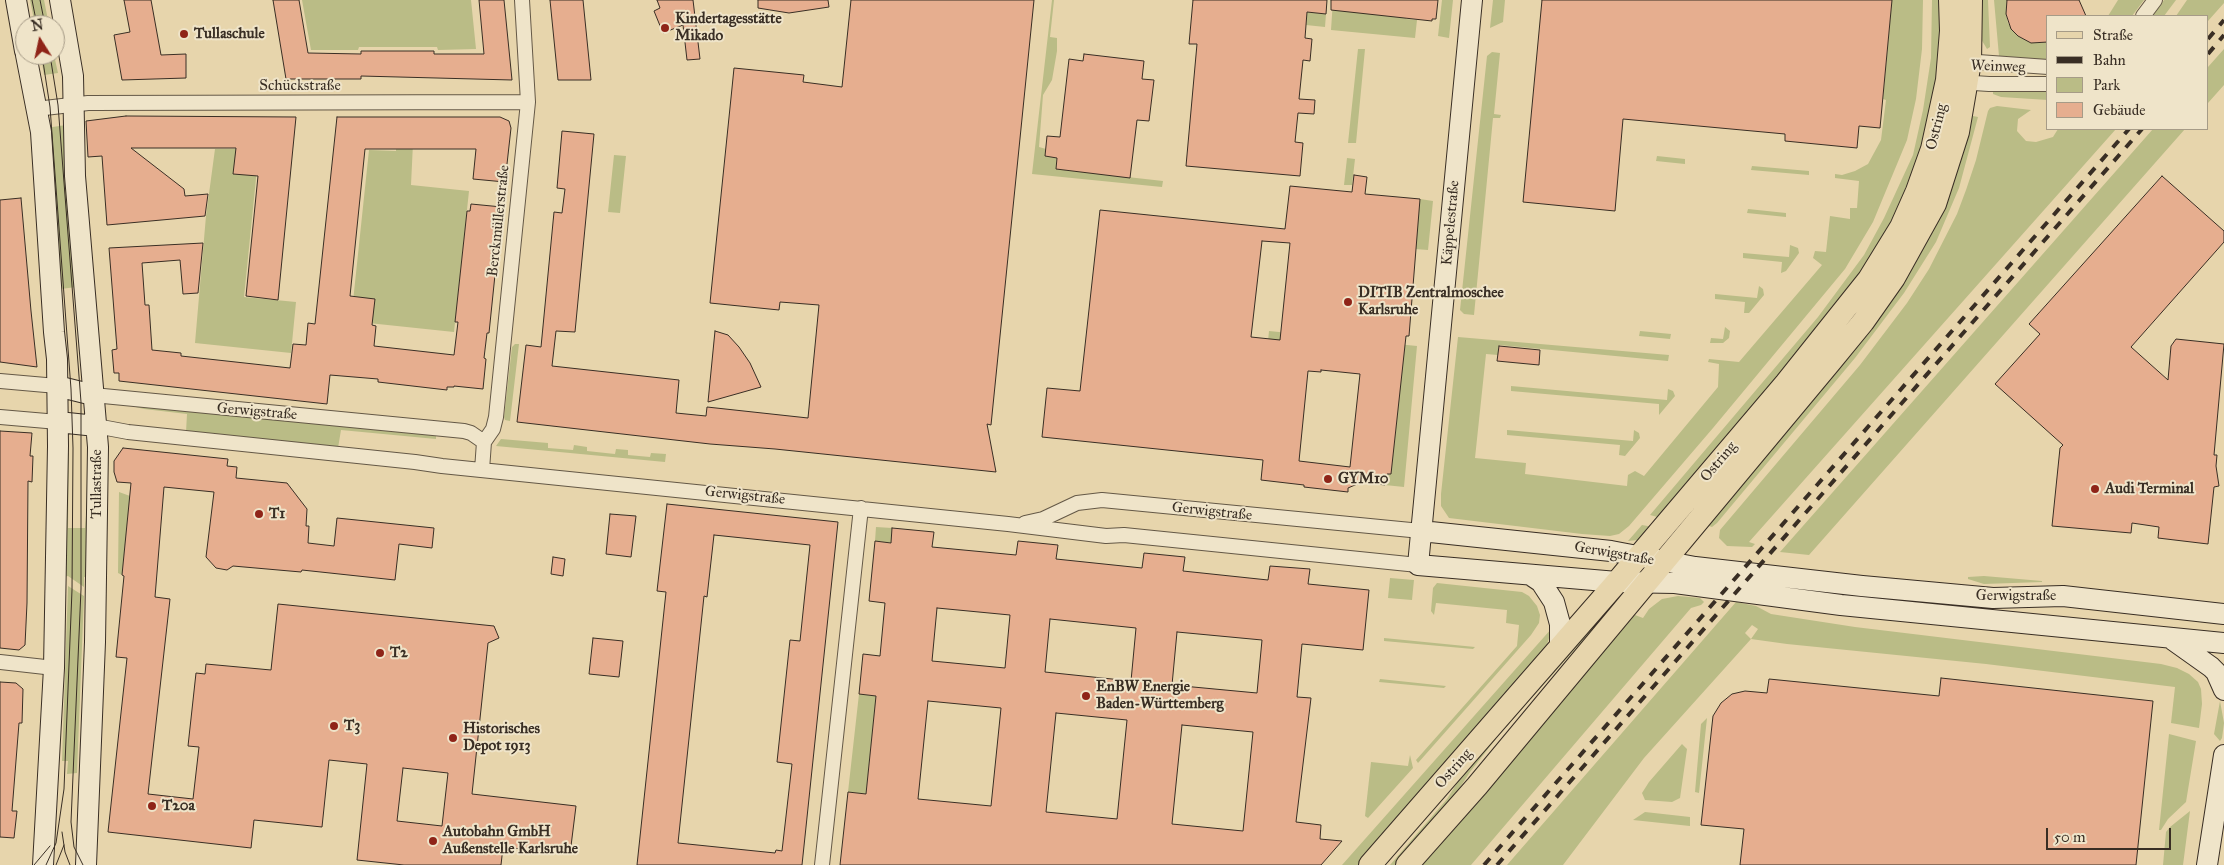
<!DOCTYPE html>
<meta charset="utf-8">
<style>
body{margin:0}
#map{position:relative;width:2224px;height:865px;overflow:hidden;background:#e7d5ac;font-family:"IM FELL Great Primer",serif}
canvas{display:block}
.legend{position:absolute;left:2046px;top:15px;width:162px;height:115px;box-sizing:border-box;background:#efe4c9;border:1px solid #a69b87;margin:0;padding:6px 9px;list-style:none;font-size:15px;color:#392e24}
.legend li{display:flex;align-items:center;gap:10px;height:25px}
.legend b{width:25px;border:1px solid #a69b87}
.north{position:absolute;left:15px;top:15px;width:50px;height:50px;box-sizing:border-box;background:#efe4c9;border:1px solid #a69b87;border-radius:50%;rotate:350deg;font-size:14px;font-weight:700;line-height:20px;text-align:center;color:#392e24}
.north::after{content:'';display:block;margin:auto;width:18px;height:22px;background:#8f2418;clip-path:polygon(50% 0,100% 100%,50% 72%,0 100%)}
.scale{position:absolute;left:2046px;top:828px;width:125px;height:22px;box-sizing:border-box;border:2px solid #392e24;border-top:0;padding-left:6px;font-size:15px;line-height:18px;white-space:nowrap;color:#392e24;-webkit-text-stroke:4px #efe4c9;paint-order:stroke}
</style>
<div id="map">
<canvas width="2224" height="865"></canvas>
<ul class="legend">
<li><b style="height:6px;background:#e7d5ac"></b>Straße</li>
<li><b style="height:6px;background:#392e24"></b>Bahn</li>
<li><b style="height:14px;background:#babc86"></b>Park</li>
<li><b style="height:14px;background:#e6ae8f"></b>Gebäude</li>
</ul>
<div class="north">N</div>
<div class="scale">50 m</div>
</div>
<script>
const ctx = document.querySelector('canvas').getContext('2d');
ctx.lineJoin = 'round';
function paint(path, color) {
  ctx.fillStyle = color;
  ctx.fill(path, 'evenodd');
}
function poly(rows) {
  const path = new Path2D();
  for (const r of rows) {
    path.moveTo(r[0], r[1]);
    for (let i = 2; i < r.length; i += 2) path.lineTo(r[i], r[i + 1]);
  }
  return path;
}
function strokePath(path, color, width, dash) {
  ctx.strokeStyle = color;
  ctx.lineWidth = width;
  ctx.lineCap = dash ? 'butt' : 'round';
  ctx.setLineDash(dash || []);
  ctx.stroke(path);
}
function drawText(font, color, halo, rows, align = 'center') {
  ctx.font = font + ' "IM FELL Great Primer",serif';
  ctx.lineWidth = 4;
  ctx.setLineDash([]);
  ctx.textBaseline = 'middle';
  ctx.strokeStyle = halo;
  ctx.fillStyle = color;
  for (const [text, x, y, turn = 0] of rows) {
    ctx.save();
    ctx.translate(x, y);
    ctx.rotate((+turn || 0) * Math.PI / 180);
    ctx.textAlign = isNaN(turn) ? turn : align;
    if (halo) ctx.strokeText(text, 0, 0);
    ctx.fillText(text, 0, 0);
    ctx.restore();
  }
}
paint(poly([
 [30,0,44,0,49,25,35,25],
 [302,0,471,0,476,49,438,50,437,47,359,47,358,50,311,50],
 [1052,0,1054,0,1050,37,1057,38,1057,51,1052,80,1043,95,1039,147,1046,149,1045,156,1057,158,1056,169,1163,181,1162,187,1032,174],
 [1333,0,1406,13,1406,19,1417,20,1415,38,1331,30],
 [1442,0,1453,0,1449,38,1438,36],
 [1493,0,1505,0,1503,22,1490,28],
 [1892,0,1923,0,1922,49,1916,99,1907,140,1873,222,1845,269,1713,428,1629,526,1619,534,1610,536,1582,534,1449,518,1441,506,1441,494,1458,337,1669,355,1668,361,1499,345,1498,355,1486,354,1475,458,1526,463,1525,474,1627,486,1628,475,1635,471,1644,476,1718,387,1719,364,1708,362,1709,359,1739,362,1822,265,1813,258,1815,251,1826,252,1830,216,1850,219,1850,208,1857,208,1859,181,1835,178,1835,174,1842,175,1855,171,1868,164,1881,140,1886,100,1883,99],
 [1932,0,1942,0,1943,31,1932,122,1903,203,1868,267,1661,518,1650,515,1818,317,1864,255,1884,218,1913,155,1923,110,1931,58],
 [1978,0,1988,0,1990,47,1987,49,1981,39],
 [1994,0,2007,0,2006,14,2008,23,2018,36,2031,43,2048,42,2048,60,1999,56],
 [2118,0,2144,0,2132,16,2108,16],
 [2164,0,2176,0,2164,16,2152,16],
 [2187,0,2224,0,2224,3,2208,21,2208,16,2176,16],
 [1307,12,1326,14,1325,27,1306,25],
 [1358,49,1365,49,1356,143,1348,143],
 [2224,49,2224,85,2208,103,2208,67],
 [1492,52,1500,53,1494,114,1501,115,1500,118,1493,118,1474,315,1464,314,1460,310,1487,56],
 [44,55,54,55,58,73,44,75,42,63,46,63],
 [1993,90,2048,90,2048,100,2001,97,1993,94],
 [1997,106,2031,110,2018,119,2017,131,2026,141,2036,142,2053,137,2058,129,2116,129,1749,542,1755,544,1752,547,1727,546,1719,538,1720,530,1860,365,1907,303,1929,269,1957,214,1966,190,1976,160,1988,111,1990,108],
 [1968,115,1978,117,1959,188,1936,242,1904,293,1855,358,1717,523,1712,527,1706,525],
 [66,125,76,287,61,289,46,128],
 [2153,129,2185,129,1809,555,1780,552],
 [396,143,413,143,411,185,469,191,454,332,359,322,352,311,369,150,396,151],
 [215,149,259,149,244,297,296,302,291,353,195,343,206,216],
 [614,155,626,156,620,213,608,212],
 [1657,156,1685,159,1685,164,1656,161],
 [1347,158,1355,159,1352,185,1344,185],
 [1752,166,1809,171,1809,175,1751,170],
 [1420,199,1433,201,1428,250,1415,249],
 [1748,209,1786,213,1786,217,1747,213],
 [1790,245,1798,248,1799,253,1786,271,1781,273,1782,262,1743,258,1743,253,1789,257],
 [1759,286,1763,289,1764,295,1749,313,1744,313,1745,302,1715,299,1715,294,1757,298],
 [1725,327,1730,331,1729,338,1723,343,1710,343,1711,338,1723,339],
 [1269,331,1417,346,1404,487,1385,485,1387,474,1391,474,1404,350,1276,340,1258,441],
 [1640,331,1671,334,1670,339,1639,336],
 [515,344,519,344,510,421,505,420,504,417,512,347],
 [1511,386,1667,400,1668,389,1673,391,1675,396,1659,415,1659,404,1511,391],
 [127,405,436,434,436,439,341,430,338,448,186,432,187,414,144,409],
 [1507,430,1633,441,1634,430,1639,433,1640,438,1625,456,1619,455,1620,445,1507,435],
 [501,439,548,443,548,448,573,450,574,445,587,447,587,451,615,454,616,449,628,450,628,455,650,457,651,453,666,454,665,462,496,446],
 [62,452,69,453,68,528,85,528,89,476,92,577,84,577,84,587,68,576,62,577],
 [119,492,130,496,122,575,118,573],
 [1642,525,1653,527,1638,540,1628,541],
 [876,527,892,528,891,543,875,541],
 [1984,576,2042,581,2042,582,1984,584,1968,579,1968,577],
 [1390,578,1414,580,1412,600,1388,598],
 [1437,583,1522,592,1529,596,1537,606,1540,615,1539,623,1531,635,1418,763,1416,760,1517,646,1519,625,1506,623,1507,610,1436,603,1434,615,1431,611,1433,588],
 [68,586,84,596,77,773,67,774,68,761,62,761],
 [1678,596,1700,598,1704,602,1701,605,1691,608,1471,865,1416,865,1635,615,1643,618,1649,609,1662,599],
 [1736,602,1756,606,1771,614,1855,627,2161,664,2177,668,2189,674,2198,682,2201,689,2202,704,2199,728,2171,723,2175,687,1986,664,1787,644,1751,639,1644,758,1563,865,1507,865],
 [1752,625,1758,629,1751,639,1745,633],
 [1601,612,1607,613,1499,735,1470,772,1450,803,1396,865,1390,865,1447,799,1467,767],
 [1552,628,1544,655,1360,865,1342,865],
 [1384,638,1475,647,1473,649,1384,641],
 [1380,679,1446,686,1444,688,1379,682],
 [859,694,876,696,866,794,848,792],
 [2220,701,2224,723,2222,738,2220,741,2214,734],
 [1707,718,1699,793,1695,792,1701,724],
 [2169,734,2196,741,2186,802,2168,819,2161,830,2159,830],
 [1682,744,1687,749,1680,798,1672,802,1645,800,1642,793,1649,782],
 [1410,755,1413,768,1368,818,1365,816,1371,762,1408,766],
 [2190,811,2183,865,2163,865,2166,832,2170,827],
 [1645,812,1690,817,1690,826,1633,820]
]), '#babc86');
const building = poly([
 [124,0,151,0,161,55,186,54,186,78,122,80,114,35,130,32,124,0],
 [273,0,299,0,308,53,361,54,361,51,434,51,434,54,484,54,479,0,504,0,512,80,361,76,361,79,286,79,273,0],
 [550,0,583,0,591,80,558,80,550,0],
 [657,0,693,0,700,59,687,60,683,25,663,33,654,11,660,8,657,0],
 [758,0,828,0,829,7,789,13,758,8,758,0],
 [851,0,1034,0,991,425,987,424,996,472,775,449,710,444,517,422,526,345,541,347,554,212,562,213,565,189,557,188,562,131,594,134,575,332,556,331,552,366,679,380,676,413,706,416,707,407,808,418,819,305,780,302,779,310,710,303,732,88,734,68,804,75,803,82,842,87,851,0],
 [1193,0,1327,0,1326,14,1307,12,1305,38,1312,39,1310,61,1303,60,1299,99,1315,100,1314,114,1298,113,1295,142,1303,143,1300,176,1186,166,1197,44,1189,44,1193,0],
 [1331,0,1438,0,1436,19,1432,19,1432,21,1331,10,1331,0],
 [1542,0,1892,0,1880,128,1859,126,1857,148,1785,141,1785,134,1623,119,1615,211,1523,202,1542,0],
 [2007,0,2079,0,2086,16,2048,16,2048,42,2031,43,2018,36,2011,29,2006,14,2007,0],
 [1084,54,1144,61,1142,79,1154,80,1149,121,1137,120,1130,178,1056,169,1057,158,1045,156,1047,136,1060,137,1069,59,1083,61,1084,54],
 [126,116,296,117,278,300,246,296,258,176,233,174,236,148,131,148,184,189,185,196,208,194,205,216,107,225,102,156,88,157,86,121,126,116],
 [337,117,500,117,509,121,511,128,505,182,473,179,476,149,365,149,350,296,375,299,372,325,376,326,374,346,454,355,458,322,455,322,467,211,470,211,471,204,502,207,489,333,487,333,484,358,486,359,483,389,454,386,454,387,447,387,447,390,378,382,378,379,330,375,327,404,119,381,119,373,114,373,112,350,117,349,109,248,203,243,198,293,183,294,180,260,142,263,145,305,149,305,152,350,181,353,181,356,290,368,293,344,306,345,308,323,315,324,337,117],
 [1354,175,1367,177,1365,194,1420,199,1409,336,1406,336,1391,474,1387,474,1385,485,1362,482,1348,488,1348,492,1304,487,1304,485,1261,480,1263,460,1042,437,1047,388,1080,391,1100,210,1285,229,1290,186,1352,192,1354,175],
 [1262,241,1290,243,1280,340,1251,337,1262,241],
 [1321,370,1360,374,1350,467,1299,461,1308,371,1321,372,1321,370],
 [2162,176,2224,231,2224,242,2131,347,2168,380,2171,346,2176,339,2224,344,2214,455,2217,455,2216,466,2219,486,2214,487,2208,544,2158,538,2159,527,2132,523,2131,533,2052,526,2060,448,2063,445,1995,384,2040,334,2029,324,2162,176],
 [21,198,31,311,37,367,0,362,0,200,21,198],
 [715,331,728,335,739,347,750,363,761,387,708,402,715,331],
 [1499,346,1540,350,1539,365,1497,361,1499,346],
 [0,431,32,433,30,456,33,456,32,482,28,481,27,603,25,645,19,650,0,648,0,431],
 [123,448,228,459,227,466,237,467,236,478,287,483,307,509,306,526,309,526,308,543,334,546,337,518,434,528,432,548,399,544,395,580,302,570,301,572,233,566,227,570,216,568,206,557,214,492,164,487,155,597,170,599,148,794,193,799,199,747,188,746,196,673,205,674,206,664,271,670,278,604,494,626,499,638,488,643,472,794,576,806,570,854,503,847,501,865,404,865,357,860,367,764,329,760,322,827,254,820,251,848,108,832,127,658,116,657,124,576,122,575,131,483,117,482,114,472,114,461,123,448],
 [403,768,448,773,442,826,397,821,403,768],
 [667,504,838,522,802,865,637,865,666,592,657,591,667,504],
 [714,535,810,545,800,641,790,640,777,762,792,764,782,851,776,850,775,853,678,843,704,596,707,597,714,535],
 [610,514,636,516,631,557,606,554,610,514],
 [892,528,934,532,932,547,1016,555,1018,541,1058,545,1056,559,1142,568,1144,553,1185,557,1183,571,1268,580,1270,566,1310,569,1308,584,1369,590,1363,650,1302,644,1297,697,1311,698,1296,822,1321,825,1320,839,1342,841,1321,865,840,865,848,792,866,794,876,696,859,694,863,654,880,656,885,603,869,601,875,541,891,543,892,528],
 [937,608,1010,615,1005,668,932,661,937,608],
 [1050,619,1136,628,1131,681,1045,672,1050,619],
 [1177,632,1262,640,1257,693,1172,685,1177,632],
 [928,701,1001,708,991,806,918,799,928,701],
 [1056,713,1127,720,1117,819,1046,812,1056,713],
 [1182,725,1253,732,1243,831,1172,824,1182,725],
 [553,557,565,559,563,576,551,574,553,557],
 [593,638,623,641,619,677,589,674,593,638],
 [1941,678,2153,701,2136,865,1740,865,1744,829,1701,825,1713,716,1721,703,1732,694,1745,691,1767,693,1769,679,1939,696,1941,678],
 [0,682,16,683,23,689,22,723,19,723,12,811,17,811,14,838,0,837,0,682]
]);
paint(building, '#e6ae8f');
strokePath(building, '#392e24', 1);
const street = poly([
 [2143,16,2155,0],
 [1964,61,2048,67],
 [1959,82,1989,84,2048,84],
 [36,109,88,103,528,102],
 [0,381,57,386],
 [93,395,464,431,471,433,484,442],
 [0,417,58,422],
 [96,426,128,432,415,462,442,466,1008,524,1106,536,1124,535,1418,565],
 [482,470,484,442,493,429,496,417,528,102,522,0],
 [1025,523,1043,519,1077,503,1102,500,1421,531],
 [0,662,54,668],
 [822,865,861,508]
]);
const secondary = poly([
 [16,0,25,51],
 [60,0,73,76,75,176,98,447,95,642,86,865],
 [1472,0,1418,565,1617,582,1675,583,1841,605,2224,643],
 [26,55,41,132,54,332,57,359,58,446,54,668,43,865],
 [57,386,93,395],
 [58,422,96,426],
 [1421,531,1611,551,1695,567,1862,586,1993,598,2063,596,2224,614],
 [1532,576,1541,582,1554,602,1560,624,1560,647],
 [2173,640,2211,667,2216,672,2224,690],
 [2207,865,2224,755]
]);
const primary = poly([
 [1370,865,1617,582,1786,383,1869,279,1901,227,1917,191,1932,149,1947,80,1951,31,1950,0],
 [1407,865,1477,786,1831,361,1863,322,1894,278,1935,204,1958,132,1970,62,1971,0]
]);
strokePath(street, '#645846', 16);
strokePath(secondary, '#392e24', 22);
strokePath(primary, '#392e24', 24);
strokePath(street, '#efe4c9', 14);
strokePath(secondary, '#efe4c9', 20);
strokePath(primary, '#e7d5ac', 22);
strokePath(poly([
 [32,0,37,25],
 [40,0,45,25],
 [42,55,50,107,71,389,73,448,72,590,64,789,56,843,46,865],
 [50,55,58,105,81,402,81,589,71,822,74,847,83,865],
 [62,832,65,852,70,865],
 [34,865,50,846],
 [56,865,64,845]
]), '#392e24', 1);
strokePath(poly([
 [2208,39,2224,20],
 [2208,54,2224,35],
 [1484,865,2129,129],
 [1497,865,2142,129]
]), '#392e24', 4, [9, 9]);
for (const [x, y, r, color] of [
 [665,28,5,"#8f2418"],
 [184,34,5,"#8f2418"],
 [1348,302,5,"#8f2418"],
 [1328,479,5,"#8f2418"],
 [2095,489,5,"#8f2418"],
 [259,514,5,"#8f2418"],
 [380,653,5,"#8f2418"],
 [1086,696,5,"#8f2418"],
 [334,726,5,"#8f2418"],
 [453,738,5,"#8f2418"],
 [152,806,5,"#8f2418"],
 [433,841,5,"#8f2418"]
]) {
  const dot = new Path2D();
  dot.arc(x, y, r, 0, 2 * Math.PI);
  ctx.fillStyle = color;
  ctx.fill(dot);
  strokePath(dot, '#efe4c9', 2);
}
drawText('bold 15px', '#392e24', '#efe4c9', [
 ["Kindertagesstätte",675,19],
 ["Mikado",675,36],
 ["Tullaschule",194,34],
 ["DITIB Zentralmoschee",1358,293],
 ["Karlsruhe",1358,310],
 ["GYM10",1338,479],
 ["Audi Terminal",2105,489],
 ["T1",269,514],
 ["T2",390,653],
 ["EnBW Energie",1096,687],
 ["Baden-Württemberg",1096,704],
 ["T3",344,726],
 ["Historisches",463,729],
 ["Depot 1913",463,746],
 ["T20a",162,806],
 ["Autobahn GmbH",443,832],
 ["Außenstelle Karlsruhe",443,849]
], 'left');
drawText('15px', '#392e24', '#efe4c9', [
 ["Weinweg",1998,67,2],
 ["Schückstraße",300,86],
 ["Ostring",1937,127,-76],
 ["Berckmüllerstraße",499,221,-84],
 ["Käppelestraße",1451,223,-85],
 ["Gerwigstraße",257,412,5],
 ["Ostring",1719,462,-50],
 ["Tullastraße",97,484,-90],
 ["Gerwigstraße",745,496,6],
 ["Gerwigstraße",1212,512,6],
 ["Gerwigstraße",1614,554,10],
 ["Gerwigstraße",2016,596],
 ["Ostring",1454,769,-49]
]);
</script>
